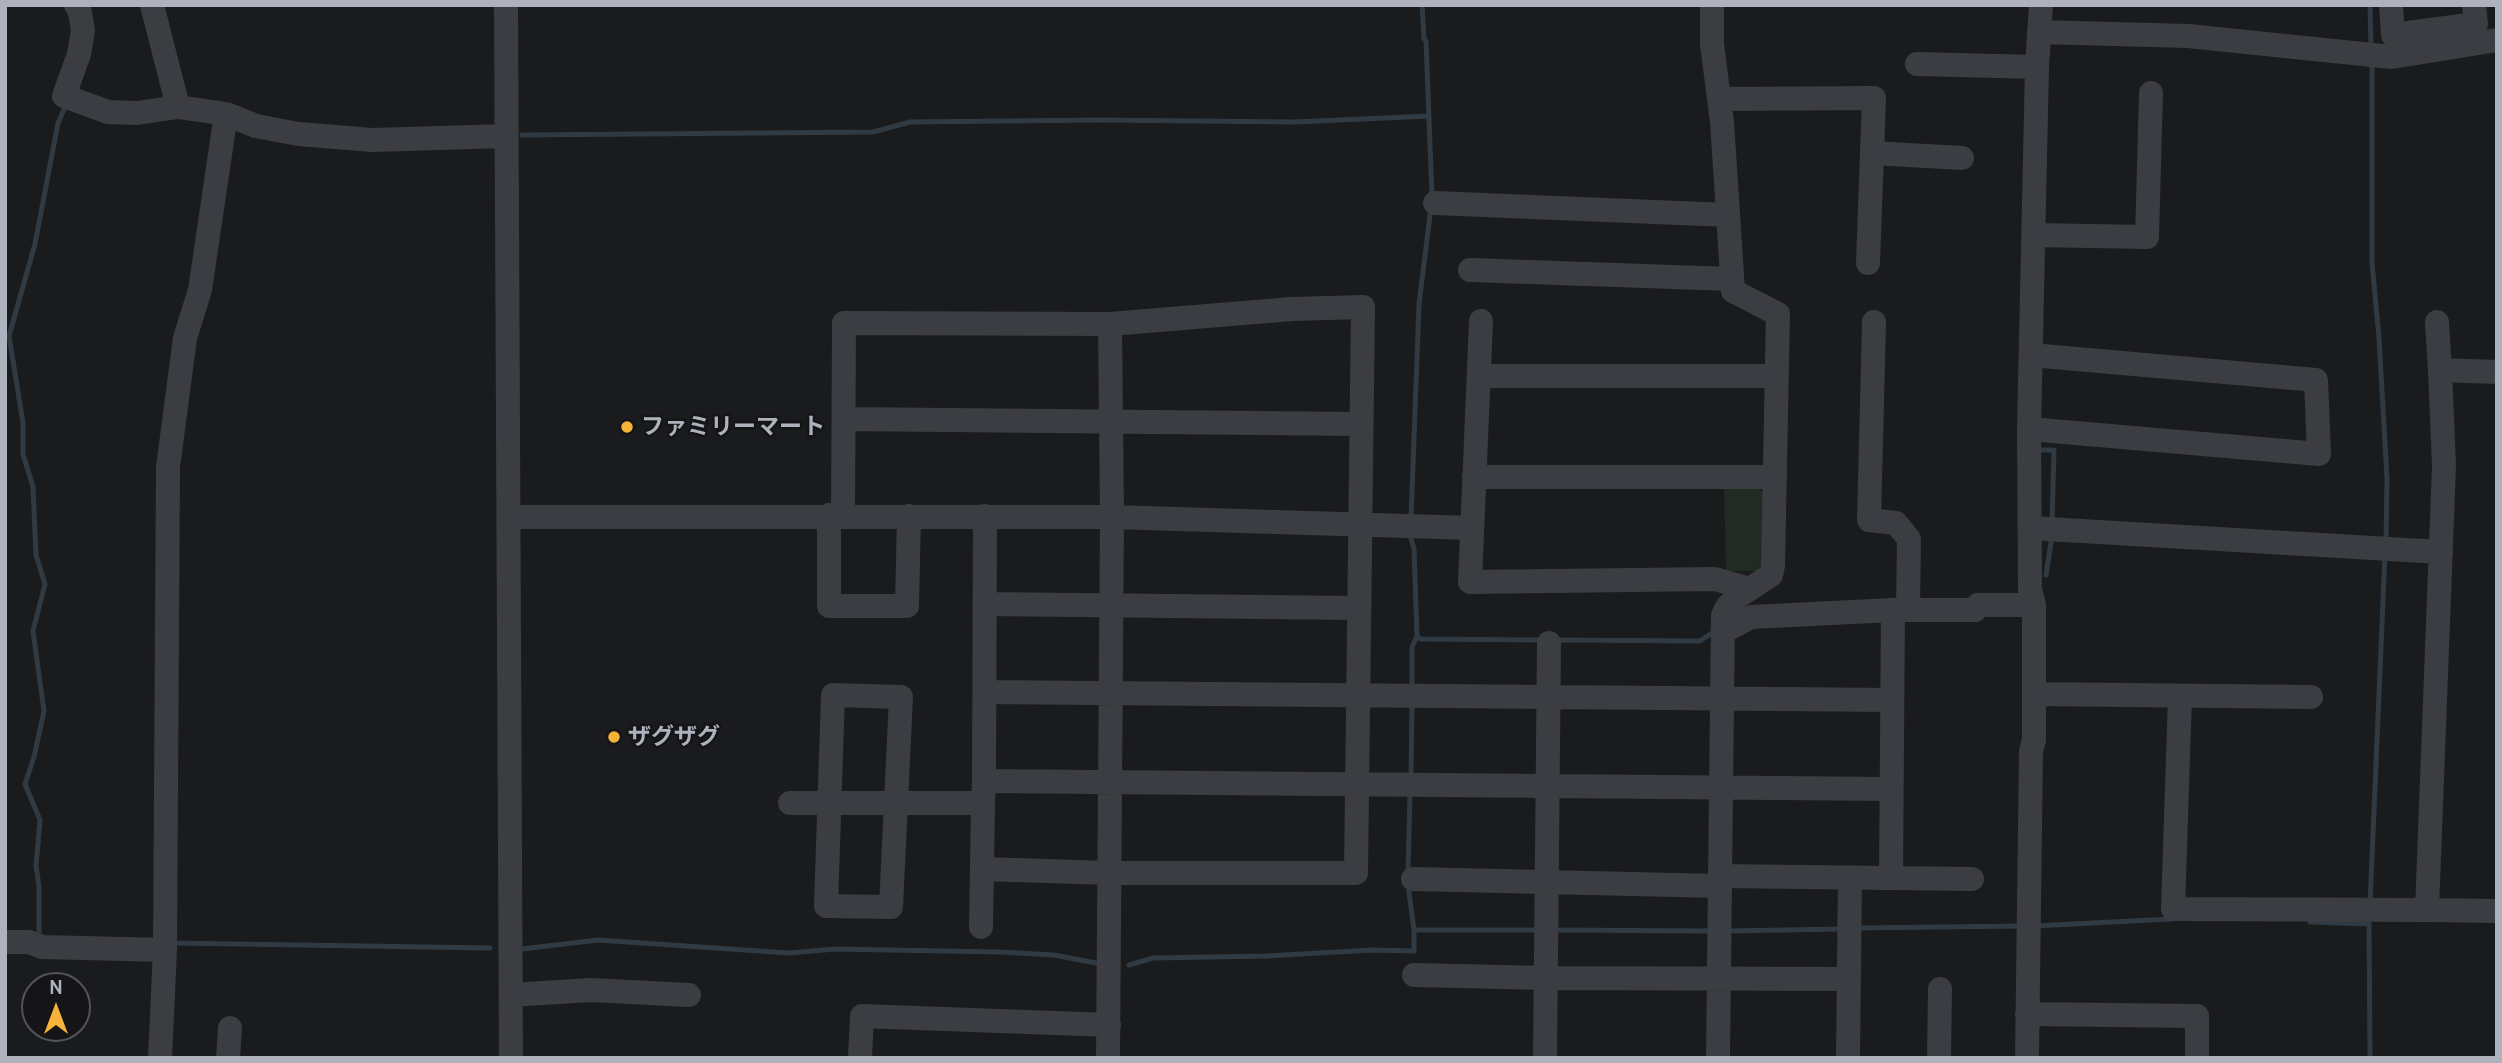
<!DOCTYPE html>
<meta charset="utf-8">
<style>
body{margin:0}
#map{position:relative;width:2502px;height:1063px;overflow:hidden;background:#1a1b1d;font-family:Cabin,sans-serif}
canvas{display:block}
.frame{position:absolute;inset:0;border:7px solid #adb2bd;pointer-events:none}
.north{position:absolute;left:21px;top:972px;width:70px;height:70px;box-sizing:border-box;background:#151518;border:2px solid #52545a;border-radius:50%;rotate:0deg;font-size:19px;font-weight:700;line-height:28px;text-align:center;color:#adb2bd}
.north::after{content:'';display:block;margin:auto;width:24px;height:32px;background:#f7b339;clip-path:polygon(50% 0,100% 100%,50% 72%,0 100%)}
</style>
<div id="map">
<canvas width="2502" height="1063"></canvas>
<div class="frame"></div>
<div class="north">N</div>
</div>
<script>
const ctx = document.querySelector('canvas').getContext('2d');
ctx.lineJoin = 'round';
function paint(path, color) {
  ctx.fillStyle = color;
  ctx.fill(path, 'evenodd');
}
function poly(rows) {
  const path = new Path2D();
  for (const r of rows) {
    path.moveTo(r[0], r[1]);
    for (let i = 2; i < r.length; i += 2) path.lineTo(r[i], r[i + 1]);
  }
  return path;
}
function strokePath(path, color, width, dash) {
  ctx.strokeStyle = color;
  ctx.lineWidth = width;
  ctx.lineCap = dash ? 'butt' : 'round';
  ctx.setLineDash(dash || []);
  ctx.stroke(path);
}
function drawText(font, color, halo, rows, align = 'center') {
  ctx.font = font + ' Cabin,"Noto Sans JP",sans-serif';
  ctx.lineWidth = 5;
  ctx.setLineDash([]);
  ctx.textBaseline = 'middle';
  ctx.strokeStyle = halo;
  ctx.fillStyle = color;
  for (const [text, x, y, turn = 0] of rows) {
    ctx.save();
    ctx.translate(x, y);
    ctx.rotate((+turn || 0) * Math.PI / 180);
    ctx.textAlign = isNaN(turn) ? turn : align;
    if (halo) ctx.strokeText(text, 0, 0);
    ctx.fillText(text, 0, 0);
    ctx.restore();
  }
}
paint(poly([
 [1724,485,1755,486,1763,492,1763,562,1757,571,1726,571]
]), '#222b23');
strokePath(poly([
 [1422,5,1424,39,1426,41,1432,197],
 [2370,5,2371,48],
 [2372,61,2372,263,2379,338,2387,479,2386,541],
 [522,135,873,132,910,122,1100,120,1295,122,1429,116],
 [2042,450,2054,450,2052,523],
 [1411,518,1419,304,1431,207],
 [1410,535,1414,549,1417,636,1412,647,1412,687],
 [2046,575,2052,536],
 [1417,636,1420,639,1542,640],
 [1556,640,1700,641,1712,633],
 [1411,778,1412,701],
 [1408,872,1410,795],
 [1408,885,1414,930],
 [2370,904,2385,554],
 [2369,917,2370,1058],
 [2310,922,2369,924],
 [2034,926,2171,919],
 [1855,928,2021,926],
 [1554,930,1708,931],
 [1726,931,1842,929],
 [39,938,39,886,36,866,40,820,25,784,34,757,44,711,33,631,45,584,36,555,33,487,23,454,23,423,9,336,35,244,58,123,66,105],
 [172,943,490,948],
 [522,949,598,940,789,953,835,949,999,952,1054,955,1101,964],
 [1129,965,1153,958,1267,956,1372,950,1414,951,1414,930,1541,930]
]), '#303a42', 5);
strokePath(poly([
 [76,5,80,12,83,31,79,54,64,96,108,112,137,113,178,107],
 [152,5,178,107,226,114,200,290,185,338,168,467,165,950,160,1058],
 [506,5,511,1058],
 [1712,5,1712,44,1722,122,1733,291,1778,314,1773,566,1771,575,1736,598,1727,607,1723,615,1718,1058],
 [2391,5,2393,35,2476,24,2474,5],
 [2039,32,2188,36,2392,57,2497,40],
 [1917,64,2037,67],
 [1719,99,1874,98,1868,263],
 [226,114,256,126,298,134,372,140,506,136],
 [1872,153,1962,158],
 [1435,203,1728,215],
 [2034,235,2147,237,2151,93],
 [1470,270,1732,279],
 [1481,321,1470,582,1715,579,1750,589],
 [1874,322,1869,520,1896,523,1909,539,1908,610],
 [2437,322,2440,370],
 [2497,372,2440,370,2444,466,2427,910,2497,911],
 [1479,376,1776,376],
 [844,419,1361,424],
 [2029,429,2319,454,2316,380,2031,355],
 [1474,477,1775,477],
 [829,515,829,606,907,606,909,516],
 [843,515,844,323,1110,324,1292,309,1363,307,1356,873,1110,873,982,869],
 [509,517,1112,517,1472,528],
 [2030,528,2441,552],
 [985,604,1358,608],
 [1723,632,1751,617,1893,610,1975,610,1978,605,2034,605],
 [985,692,1892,700],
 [2034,694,2311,697],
 [833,695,901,697,891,907,826,906,833,695],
 [2180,696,2173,909,2427,910],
 [984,781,985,516],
 [790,803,983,803,984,781,1891,789],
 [1720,876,1972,879],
 [1891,878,1893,610],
 [1413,879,1720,886],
 [981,927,983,803],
 [5,942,29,942,42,947,165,950],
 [1414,975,1546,978,1849,979],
 [511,995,591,990,689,995],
 [2027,1014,2197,1016,2197,1058],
 [228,1058,230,1028],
 [860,1058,862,1016,1109,1025],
 [1108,1058,1112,517,1110,324],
 [1545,1058,1549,643],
 [1848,1058,1850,878],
 [1939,1058,1940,989],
 [2027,1058,2031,751,2034,740,2034,605,2030,589,2029,429,2037,67,2041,5]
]), '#3b3d42', 24);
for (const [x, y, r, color] of [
 [627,427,7,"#f7b339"],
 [614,737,7,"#f7b339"]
]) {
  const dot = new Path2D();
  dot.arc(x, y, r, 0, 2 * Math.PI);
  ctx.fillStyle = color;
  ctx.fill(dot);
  strokePath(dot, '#151518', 2.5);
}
drawText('bold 23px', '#adb2bd', '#151518', [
 ["ファミリーマート",641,427],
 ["ザグザグ",628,737]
], 'left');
</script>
